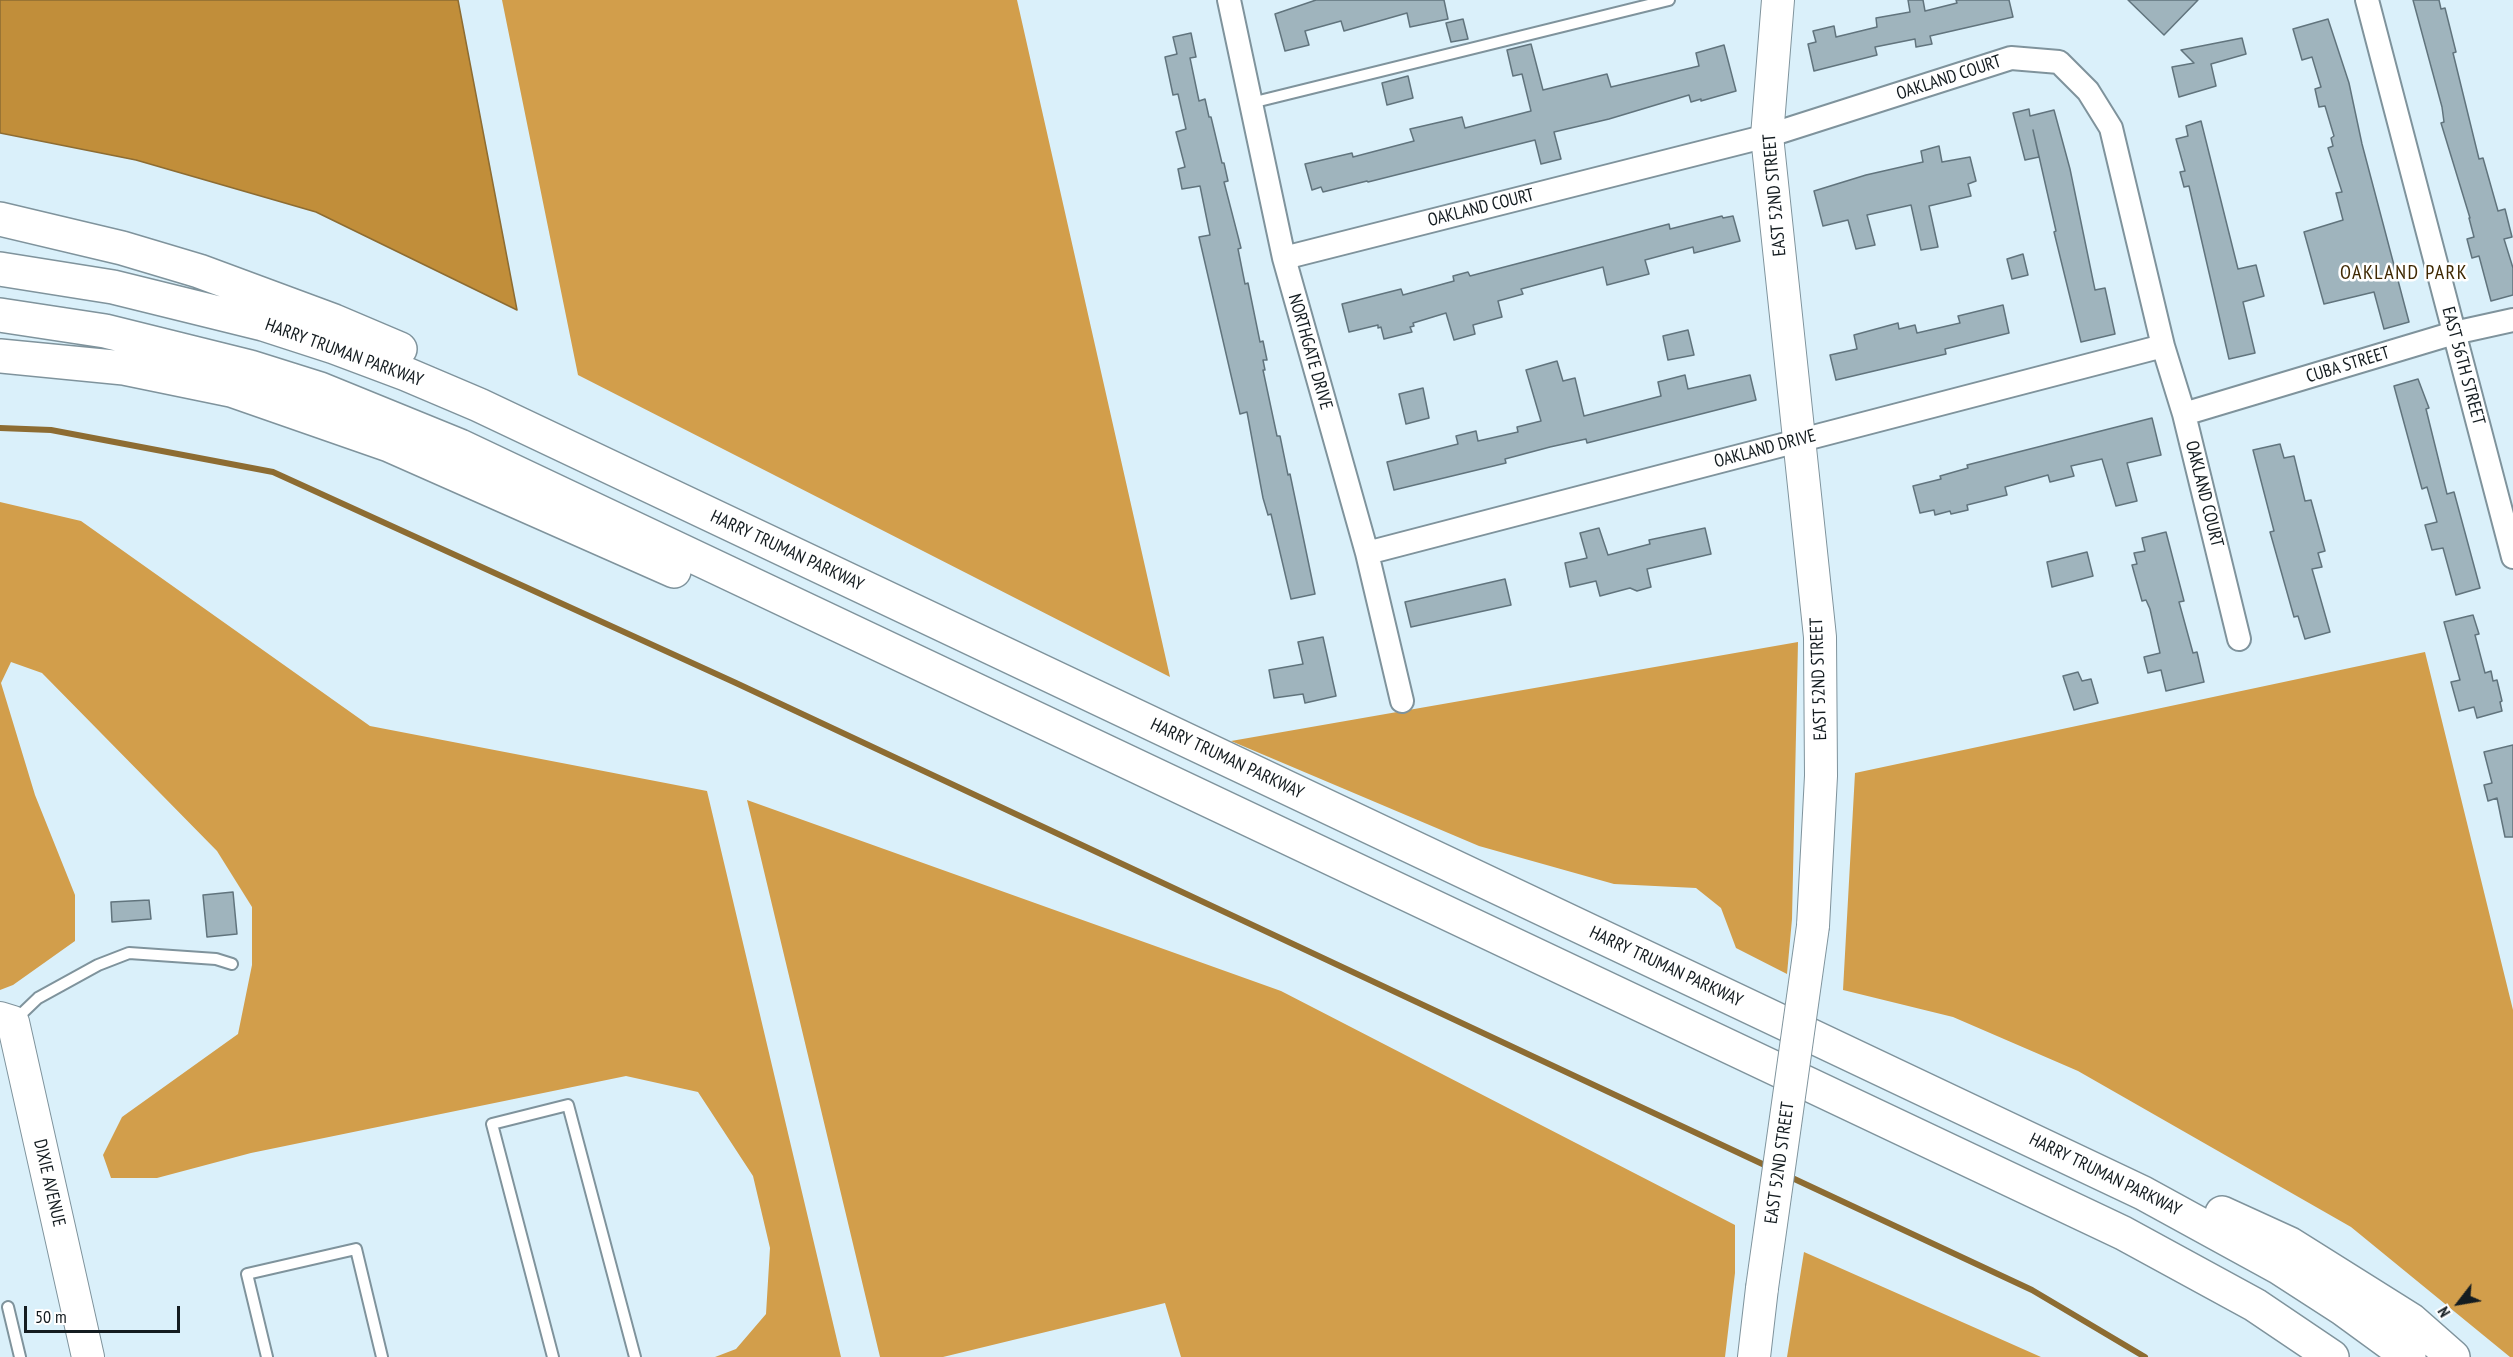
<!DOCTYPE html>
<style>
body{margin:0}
#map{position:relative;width:2513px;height:1357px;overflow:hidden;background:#daf0fa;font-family:"PT Sans Narrow",sans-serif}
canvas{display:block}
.north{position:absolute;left:2429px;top:1273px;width:60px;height:60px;-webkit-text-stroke:4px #fff;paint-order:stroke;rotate:239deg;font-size:16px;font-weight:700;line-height:24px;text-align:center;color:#141c20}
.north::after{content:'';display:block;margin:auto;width:21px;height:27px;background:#141c20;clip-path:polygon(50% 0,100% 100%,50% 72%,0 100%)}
.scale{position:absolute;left:24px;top:1306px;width:156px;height:27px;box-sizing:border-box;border:3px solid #141c20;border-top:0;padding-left:8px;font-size:18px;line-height:21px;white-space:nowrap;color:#141c20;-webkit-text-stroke:4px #fff;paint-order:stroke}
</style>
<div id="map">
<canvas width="2513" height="1357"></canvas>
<div class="north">N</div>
<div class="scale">50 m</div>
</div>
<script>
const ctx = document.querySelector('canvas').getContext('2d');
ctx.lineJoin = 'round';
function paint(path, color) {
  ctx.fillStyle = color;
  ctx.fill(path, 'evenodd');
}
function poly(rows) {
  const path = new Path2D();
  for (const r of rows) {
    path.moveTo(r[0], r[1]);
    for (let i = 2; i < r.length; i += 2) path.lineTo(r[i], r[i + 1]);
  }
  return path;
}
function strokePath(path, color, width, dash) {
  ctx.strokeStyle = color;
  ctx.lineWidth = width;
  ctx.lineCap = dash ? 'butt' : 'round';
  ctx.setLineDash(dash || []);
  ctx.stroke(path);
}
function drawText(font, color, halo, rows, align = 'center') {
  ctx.font = font + ' "PT Sans Narrow",sans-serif';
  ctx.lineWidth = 5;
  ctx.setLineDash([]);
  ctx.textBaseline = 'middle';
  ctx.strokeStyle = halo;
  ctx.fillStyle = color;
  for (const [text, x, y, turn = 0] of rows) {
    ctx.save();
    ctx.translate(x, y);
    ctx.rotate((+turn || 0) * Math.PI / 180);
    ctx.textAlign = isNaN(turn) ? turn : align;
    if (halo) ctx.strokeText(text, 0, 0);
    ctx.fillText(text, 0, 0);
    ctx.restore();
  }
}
paint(poly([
 [502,0,1017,0,1170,677,578,375],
 [0,502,81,521,370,726,707,791,841,1357,715,1357,736,1349,766,1314,770,1248,753,1176,698,1092,626,1076,251,1153,157,1178,111,1178,103,1155,122,1117,238,1034,252,965,252,907,217,851,42,673,11,662,1,683,35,795,75,895,75,941,13,985,0,990],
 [1798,642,1792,919,1787,974,1736,948,1721,908,1696,888,1614,884,1479,846,1231,741],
 [2425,652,2513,1010,2513,1357,2510,1357,2351,1227,2078,1071,1953,1017,1843,990,1855,773],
 [747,800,1281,991,1735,1225,1735,1273,1725,1357,1181,1357,1165,1303,943,1357,880,1357],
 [1804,1252,2041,1357,1787,1357]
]), '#d29e4b');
const water = poly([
 [0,0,458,0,517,310,316,212,136,160,0,133,0,0]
]);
paint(water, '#c18e3a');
strokePath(water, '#8d6c32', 1.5);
strokePath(poly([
 [0,428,51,430,273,472,736,683,1771,1168],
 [1788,1176,2032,1290,2145,1357]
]), '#8d6c32', 6);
const building = poly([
 [1316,0,1444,0,1448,19,1410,27,1407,13,1344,31,1341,21,1305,31,1309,45,1285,51,1275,14,1316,0],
 [1908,0,1923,0,1925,11,1957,3,1956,0,2009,0,2013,17,1930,36,1932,44,1916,47,1915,39,1875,47,1877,55,1814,71,1808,44,1816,42,1813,31,1834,26,1836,37,1877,27,1876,18,1910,12,1908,0],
 [2128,0,2198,0,2164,35,2128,0],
 [2413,0,2439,0,2441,9,2445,8,2456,52,2453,53,2479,159,2483,158,2498,211,2505,209,2512,237,2504,239,2513,268,2513,295,2491,301,2479,256,2472,258,2467,239,2474,237,2469,218,2470,218,2441,123,2444,122,2442,107,2413,0],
 [1463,19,1468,39,1451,42,1446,23,1463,19],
 [2328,19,2349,83,2362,144,2409,322,2384,329,2374,292,2324,304,2304,232,2343,220,2336,193,2342,192,2328,148,2333,146,2331,138,2334,136,2325,106,2319,107,2315,89,2321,87,2312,57,2302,60,2293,29,2328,19],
 [1191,33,1196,57,1190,58,1199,101,1205,99,1209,117,1211,117,1222,163,1224,163,1228,181,1224,182,1241,248,1238,249,1245,284,1248,283,1260,342,1263,341,1267,360,1263,360,1265,370,1263,370,1277,436,1280,436,1288,475,1290,474,1315,594,1291,599,1271,514,1268,515,1263,498,1247,412,1240,414,1199,237,1210,235,1200,186,1182,189,1178,169,1185,167,1176,132,1186,129,1178,94,1173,95,1165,57,1177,54,1173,37,1191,33],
 [2242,38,2246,54,2211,64,2216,86,2179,97,2172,67,2194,63,2181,50,2242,38],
 [1531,44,1543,90,1607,74,1611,87,1699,66,1696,53,1724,45,1736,91,1701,101,1701,99,1691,102,1689,95,1609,119,1554,132,1561,159,1541,164,1535,140,1368,182,1367,181,1323,192,1321,187,1312,190,1305,164,1352,153,1353,157,1414,141,1410,129,1462,117,1465,128,1531,111,1522,74,1513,76,1507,50,1531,44],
 [1408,76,1413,98,1387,105,1382,83,1408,76],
 [2029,109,2030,116,2054,110,2070,169,2095,290,2105,288,2115,334,2081,342,2054,232,2056,231,2033,130,2039,157,2025,160,2013,113,2029,109],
 [2201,121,2238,269,2256,265,2264,296,2243,302,2255,353,2229,359,2189,186,2184,187,2180,172,2185,171,2176,139,2188,136,2186,126,2201,121],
 [1939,146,1942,162,1970,157,1976,181,1968,184,1971,196,1929,206,1938,247,1921,250,1911,205,1867,215,1875,245,1856,249,1848,220,1823,226,1814,191,1866,175,1923,162,1921,151,1939,146],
 [1722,216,1723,218,1733,216,1740,241,1694,253,1693,247,1645,260,1649,274,1607,285,1603,267,1521,289,1523,294,1498,301,1502,317,1473,325,1475,334,1454,340,1446,313,1413,323,1414,326,1410,327,1412,332,1384,339,1381,327,1378,328,1378,325,1349,332,1342,304,1401,289,1403,295,1454,281,1453,276,1468,272,1470,276,1669,224,1670,229,1722,216],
 [2023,254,2028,275,2012,279,2007,259,2023,254],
 [2003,305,2009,333,1945,349,1946,354,1836,380,1830,355,1857,349,1854,335,1898,323,1899,329,1915,325,1917,333,1960,323,1958,316,2003,305],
 [1688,330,1694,355,1668,360,1663,336,1688,330],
 [1557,361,1563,381,1575,378,1584,416,1661,396,1658,382,1685,375,1688,389,1750,375,1756,400,1587,443,1586,439,1550,447,1505,459,1506,463,1394,490,1387,462,1458,444,1456,436,1476,431,1478,441,1518,432,1517,427,1541,421,1526,370,1557,361],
 [2418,379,2429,408,2426,409,2447,494,2454,492,2480,588,2456,595,2443,548,2432,550,2425,525,2437,522,2427,487,2422,489,2394,386,2418,379],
 [1423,388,1429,418,1406,424,1399,394,1423,388],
 [2152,418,2161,455,2127,463,2137,501,2116,506,2102,459,2071,466,2074,476,2050,482,2048,475,2005,487,2007,495,1967,505,1968,510,1951,514,1950,511,1935,515,1934,510,1920,513,1913,486,1941,479,1940,476,1968,468,1967,465,2152,418],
 [2280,444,2284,458,2294,456,2305,501,2311,500,2325,551,2318,553,2322,567,2312,569,2330,632,2305,639,2298,616,2294,617,2270,532,2274,531,2253,450,2280,444],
 [1599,528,1608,555,1650,544,1649,540,1705,528,1711,554,1647,569,1651,587,1637,591,1630,588,1600,596,1596,581,1570,587,1565,563,1587,558,1580,533,1599,528],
 [2166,532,2184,601,2179,602,2193,653,2197,652,2204,682,2166,691,2161,670,2148,673,2144,657,2160,653,2150,609,2146,600,2142,601,2132,565,2137,564,2134,553,2145,551,2142,538,2166,532],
 [2087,552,2093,576,2052,587,2047,562,2087,552],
 [1505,579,1511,605,1411,627,1405,602,1505,579],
 [2473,615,2479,634,2475,635,2485,673,2491,671,2493,681,2497,680,2502,701,2500,702,2502,711,2477,718,2474,707,2459,711,2451,682,2460,680,2444,622,2473,615],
 [1323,637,1336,696,1305,703,1303,694,1274,698,1269,670,1303,664,1298,642,1323,637],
 [2078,672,2082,681,2091,679,2098,703,2074,710,2063,676,2078,672],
 [2513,745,2513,837,2505,837,2497,798,2488,801,2484,785,2492,783,2484,752,2513,745],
 [233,892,237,934,207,937,203,895,233,892],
 [149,900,151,919,112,922,111,902,149,900]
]);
paint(building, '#9fb4bd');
strokePath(building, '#61747d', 1.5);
const lane = poly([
 [1251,103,1669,0],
 [15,1020,38,998,98,965,129,953,216,959,232,964],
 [8,1307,20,1357],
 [267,1357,247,1274,356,1249,382,1357],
 [553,1357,492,1124,568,1105,635,1357]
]);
const street = poly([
 [1229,0,1284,258,1367,553,1402,701],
 [2367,0,2513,557],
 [1284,258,1767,136,2011,58,2059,62,2088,91,2111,128,2163,346,2184,414,2239,639],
 [2184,414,2454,333,2513,320],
 [1367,553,2163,346]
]);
const secondary = poly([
 [1778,0,1767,136,1820,637,1821,776,1813,926],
 [0,1018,13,1022,88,1357],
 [1754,1357,1762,1288]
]);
const highway = poly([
 [0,219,122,248,199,271,334,321,400,349],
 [0,269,113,287,263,324,334,347,406,374,479,405,2143,1193,2278,1267,2343,1309,2409,1357],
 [0,315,105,331,250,367,320,389,460,446,2123,1233,2255,1305,2332,1357],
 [0,356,124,368,231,390,389,445,674,571],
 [2222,1213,2290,1244,2411,1320,2453,1357]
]);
strokePath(lane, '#7f939c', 14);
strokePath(street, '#7f939c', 26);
strokePath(secondary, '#7f939c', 34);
strokePath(highway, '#7f939c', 36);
strokePath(lane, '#fff', 10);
strokePath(street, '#fff', 22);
strokePath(secondary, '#fff', 32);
strokePath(highway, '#fff', 33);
const secondaryBridge = poly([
 [1762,1288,1813,926]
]);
strokePath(secondaryBridge, '#7f939c', 34, []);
strokePath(secondaryBridge, '#fff', 32);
drawText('18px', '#141c20', '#fff', [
 ["OAKLAND COURT",1949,78,-18],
 ["EAST 52ND STREET",1775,195,-95],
 ["OAKLAND COURT",1481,208,-14],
 ["NORTHGATE DRIVE",1310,352,74],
 ["HARRY TRUMAN PARKWAY",344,353,20],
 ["CUBA STREET",2348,365,-17],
 ["EAST 56TH STREET",2463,366,75],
 ["OAKLAND DRIVE",1765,449,-15],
 ["OAKLAND COURT",2204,494,76],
 ["HARRY TRUMAN PARKWAY",787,551,25],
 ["EAST 52ND STREET",1819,679,-92],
 ["HARRY TRUMAN PARKWAY",1227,759,25],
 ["HARRY TRUMAN PARKWAY",1666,967,25],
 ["EAST 52ND STREET",1780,1163,-82],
 ["HARRY TRUMAN PARKWAY",2105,1175,26],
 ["DIXIE AVENUE",49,1183,77]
]);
ctx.letterSpacing = '1.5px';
drawText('20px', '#3f2903', '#fff', [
 ["OAKLAND PARK",2404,273]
]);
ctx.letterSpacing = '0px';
</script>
